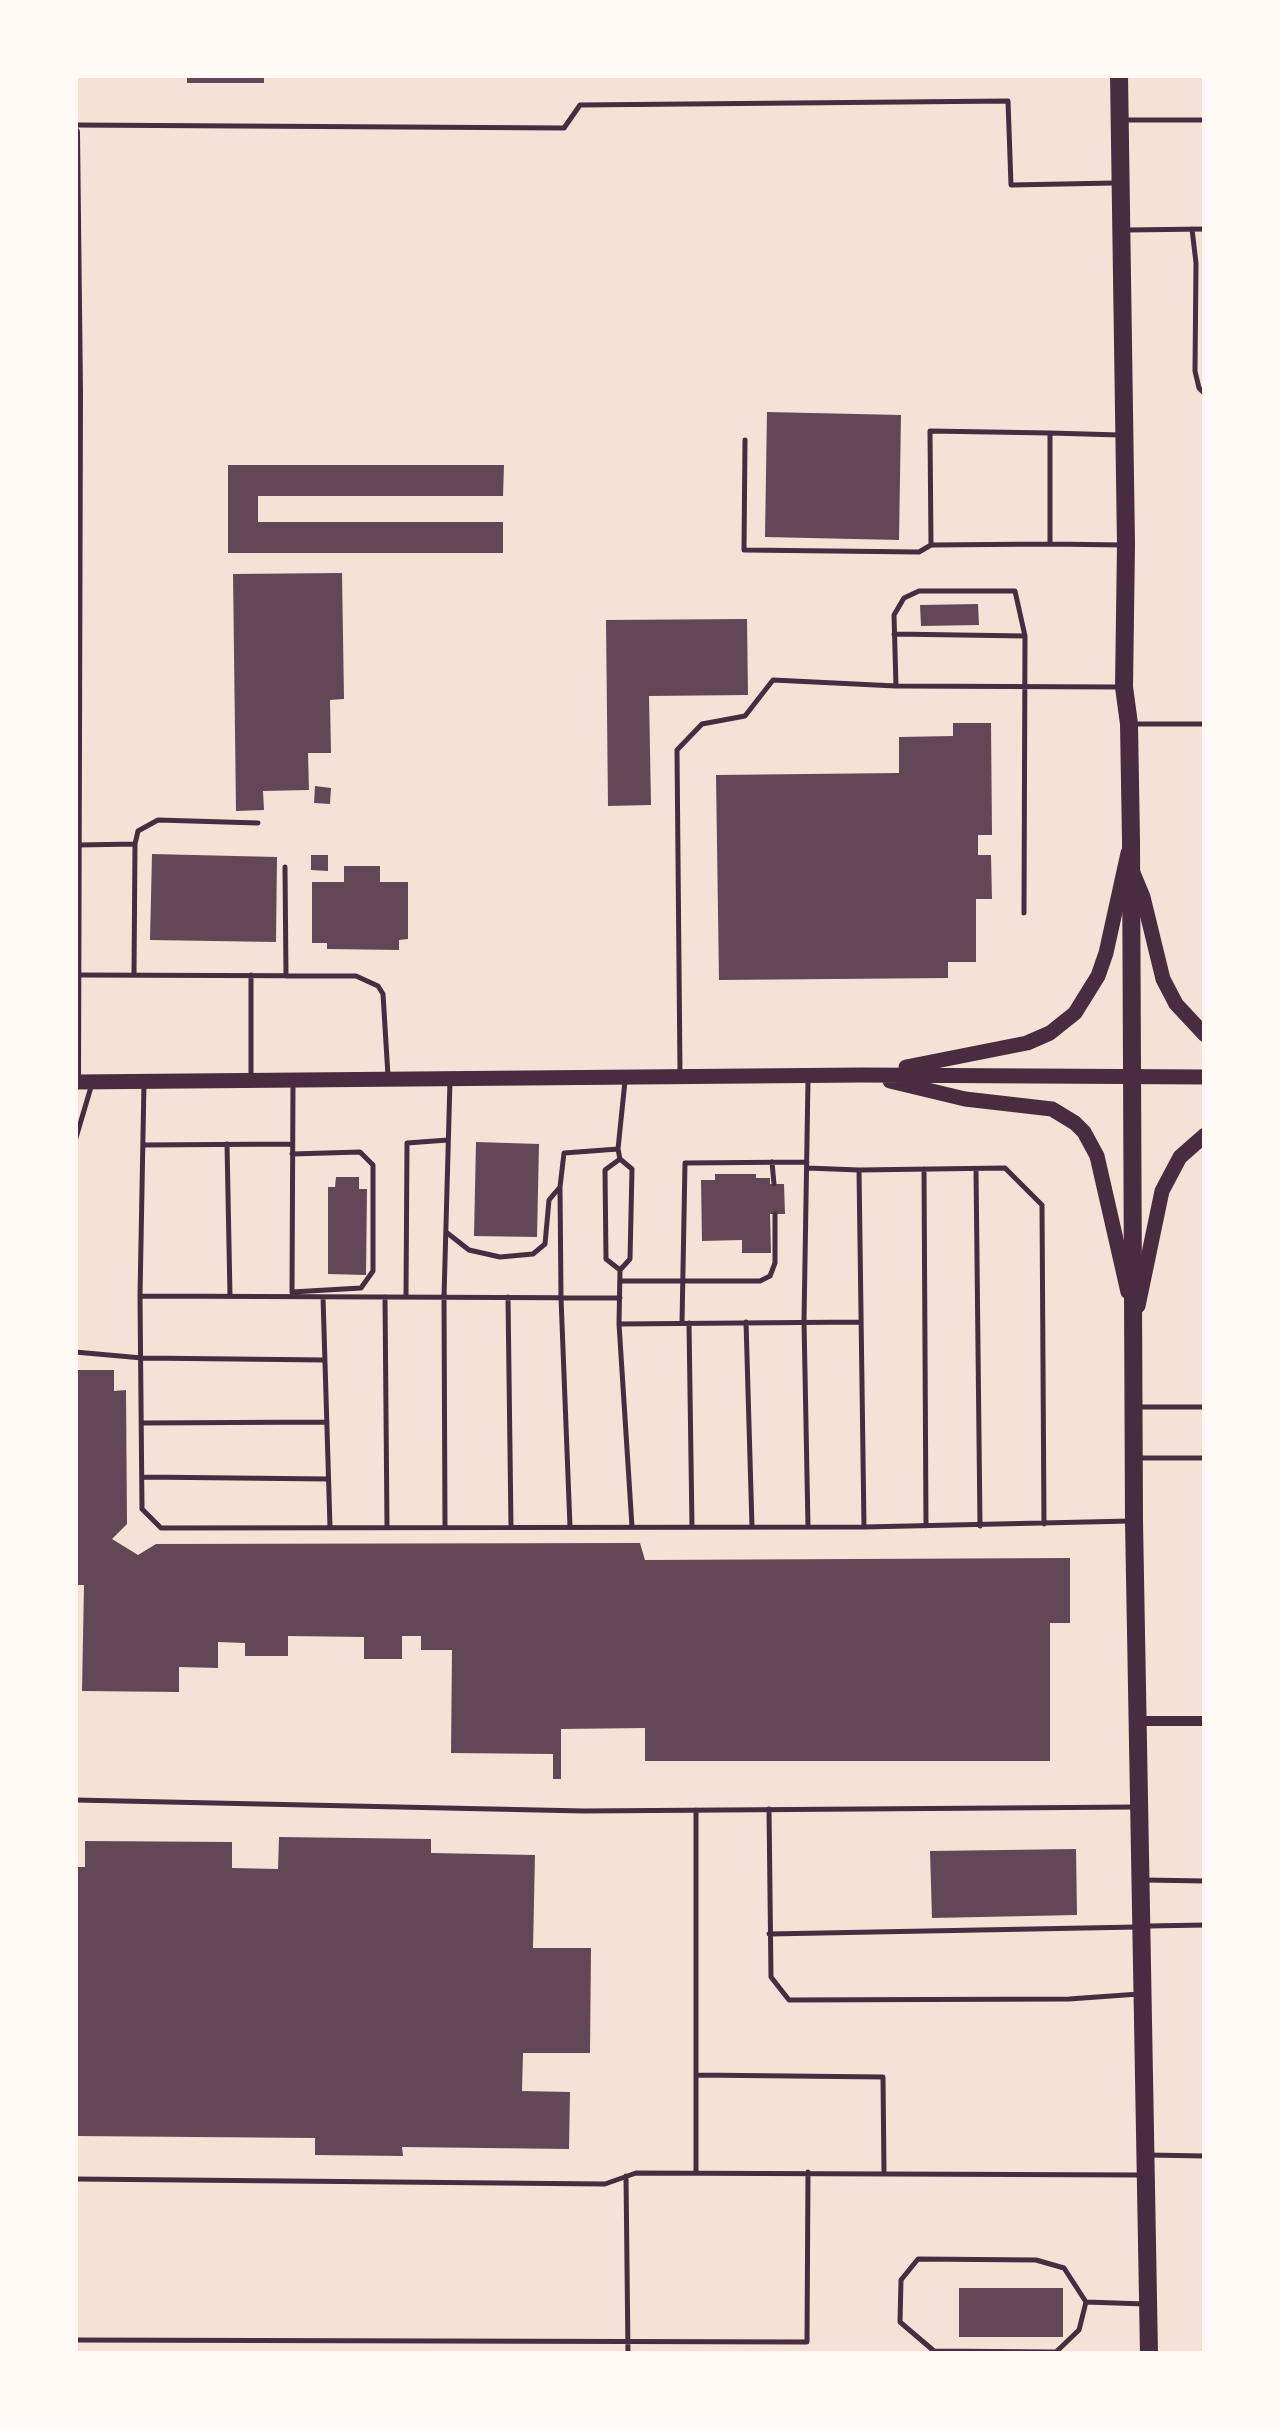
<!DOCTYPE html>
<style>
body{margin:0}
#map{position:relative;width:1280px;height:2429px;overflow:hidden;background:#f7e1d7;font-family:"PT Sans Narrow",sans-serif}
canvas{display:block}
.frame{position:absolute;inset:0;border:78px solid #fffaf5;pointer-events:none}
</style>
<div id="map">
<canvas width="1280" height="2429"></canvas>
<div class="frame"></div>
</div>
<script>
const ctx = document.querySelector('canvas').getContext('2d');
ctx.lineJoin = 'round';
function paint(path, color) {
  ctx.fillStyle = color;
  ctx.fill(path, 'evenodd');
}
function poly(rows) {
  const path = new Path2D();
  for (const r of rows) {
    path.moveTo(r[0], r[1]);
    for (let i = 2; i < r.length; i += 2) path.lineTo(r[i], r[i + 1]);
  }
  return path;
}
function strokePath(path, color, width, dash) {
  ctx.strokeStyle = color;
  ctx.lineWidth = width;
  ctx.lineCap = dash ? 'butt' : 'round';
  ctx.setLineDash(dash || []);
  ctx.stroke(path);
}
paint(poly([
 [187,75,264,75,264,83,187,83],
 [767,412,901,415,899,540,765,537],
 [228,465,504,465,503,496,258,496,258,522,503,522,503,553,228,553],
 [342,573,344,699,330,700,331,753,308,753,309,790,263,791,264,810,236,811,233,574],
 [978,604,979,625,921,626,920,605],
 [747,619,748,695,649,696,651,805,608,806,606,620],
 [953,723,991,723,992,835,978,835,978,855,991,855,992,899,976,899,976,962,948,962,948,978,719,980,716,775,899,773,899,737,953,736],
 [315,786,331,788,330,804,314,803],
 [152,854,277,857,276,942,150,940],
 [311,855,328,855,328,871,311,870],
 [344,866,380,866,380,882,408,882,408,939,399,940,399,950,327,949,327,943,312,943,312,882,344,882],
 [476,1142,539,1144,537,1237,474,1236],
 [715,1174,756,1174,756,1178,770,1178,770,1184,784,1184,785,1214,770,1214,771,1253,742,1253,742,1240,702,1241,701,1180,715,1180],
 [336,1177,359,1177,359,1189,367,1189,366,1275,328,1274,328,1187,335,1187],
 [75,1370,114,1370,114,1391,126,1390,127,1524,112,1539,138,1555,156,1544,640,1543,645,1560,1070,1558,1070,1623,1050,1623,1050,1761,645,1761,645,1728,561,1729,561,1779,553,1779,553,1754,451,1753,452,1650,421,1650,421,1636,402,1636,402,1659,364,1659,364,1637,288,1636,288,1656,245,1656,245,1643,218,1642,218,1668,179,1667,179,1692,82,1691,84,1585,75,1585],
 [279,1837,431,1839,431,1853,535,1855,533,1948,591,1948,590,2053,523,2053,522,2091,570,2092,569,2149,402,2147,403,2156,315,2155,315,2138,75,2136,75,1867,85,1867,85,1841,232,1842,232,1868,278,1869],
 [1076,1849,1077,1915,932,1918,930,1851],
 [959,2288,1063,2288,1063,2337,959,2337]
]), '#644757');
strokePath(poly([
 [1123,120,1205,120],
 [75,125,564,128,580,105,1008,101,1011,185,1114,183],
 [1192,229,1196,263,1195,371,1199,388,1205,394],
 [1128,230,1205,229],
 [1050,433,930,431,931,545,1050,544],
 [1120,435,1050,433,1050,544,1123,545],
 [745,440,744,550,919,552,931,545],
 [894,634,1025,636],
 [896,686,894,615,904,598,919,591,1015,591,1025,636,1024,913],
 [1132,724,1205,724],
 [78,845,135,844],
 [285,867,286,976],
 [78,975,356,976,378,986,383,994,388,1076],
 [134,975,135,844,138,831,158,820,258,823],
 [251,975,251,1077],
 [680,1073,677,750,702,724,745,716,773,680,896,686,1117,687],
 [808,1080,804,1321,808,1527],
 [625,1081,618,1149,620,1159,632,1169,630,1259,620,1270,619,1324,632,1527],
 [144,1082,140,1296,142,1509,161,1528,864,1527,1131,1521],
 [75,1141,91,1087],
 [227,1144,230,1296],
 [143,1145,292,1144],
 [772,1162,774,1184],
 [807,1168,859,1170],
 [924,1169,926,1526],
 [976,1169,980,1526],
 [446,1232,469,1250,500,1257,533,1254,545,1244,549,1200,560,1187],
 [620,1270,606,1259,605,1170,620,1159],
 [620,1281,760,1281,770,1276,775,1263,775,1214],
 [292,1292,361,1288,373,1271,373,1165,360,1152,292,1154],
 [292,1292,293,1083],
 [140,1296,620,1298],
 [406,1296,407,1143,448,1140],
 [323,1297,330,1527],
 [385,1297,387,1527],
 [508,1297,511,1527],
 [746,1322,752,1527],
 [682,1323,685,1163,807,1162],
 [689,1323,692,1527],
 [619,1324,861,1322],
 [75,1352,142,1358,325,1360],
 [1138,1407,1205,1407],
 [142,1423,327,1422],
 [1138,1458,1205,1458],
 [142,1477,328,1479],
 [445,1527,444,1297,450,1081],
 [570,1527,561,1298,560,1187,564,1153,618,1149],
 [864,1527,859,1170,1005,1168,1042,1205,1044,1524],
 [75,1800,584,1811,1137,1807],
 [769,1809,771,1977,789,2000,1069,1999,1139,1994],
 [1144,1880,1205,1881],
 [1148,1926,1205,1925],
 [769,1934,1137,1927],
 [696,2075,883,2077,884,2172],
 [1147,2155,1205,2156],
 [696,2172,696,1810],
 [626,2176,628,2354],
 [75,2179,605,2184,636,2173,1141,2175],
 [1086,2302,1079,2330,1056,2352,934,2351,900,2322,901,2280,918,2259,1036,2260,1064,2268,1086,2302,1145,2304],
 [75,2340,807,2342,808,2172]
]), '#4a2c40', 5);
strokePath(poly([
 [75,132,78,392,76,1082],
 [1138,1721,1205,1721]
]), '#4a2c40', 10);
strokePath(poly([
 [1133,873,1143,897,1163,979,1176,1004,1205,1035],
 [906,1067,1027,1043,1050,1033,1075,1013,1098,976,1106,953,1128,853],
 [890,1081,965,1099,1052,1109,1075,1123,1084,1132,1097,1156,1128,1292],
 [75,1082,862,1075,1205,1077],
 [1138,1306,1162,1191,1180,1157,1205,1135]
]), '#4a2c40', 15);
strokePath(poly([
 [1119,75,1126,545,1124,687,1129,724,1131,841,1134,1521,1149,2354]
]), '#4a2c40', 18);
</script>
